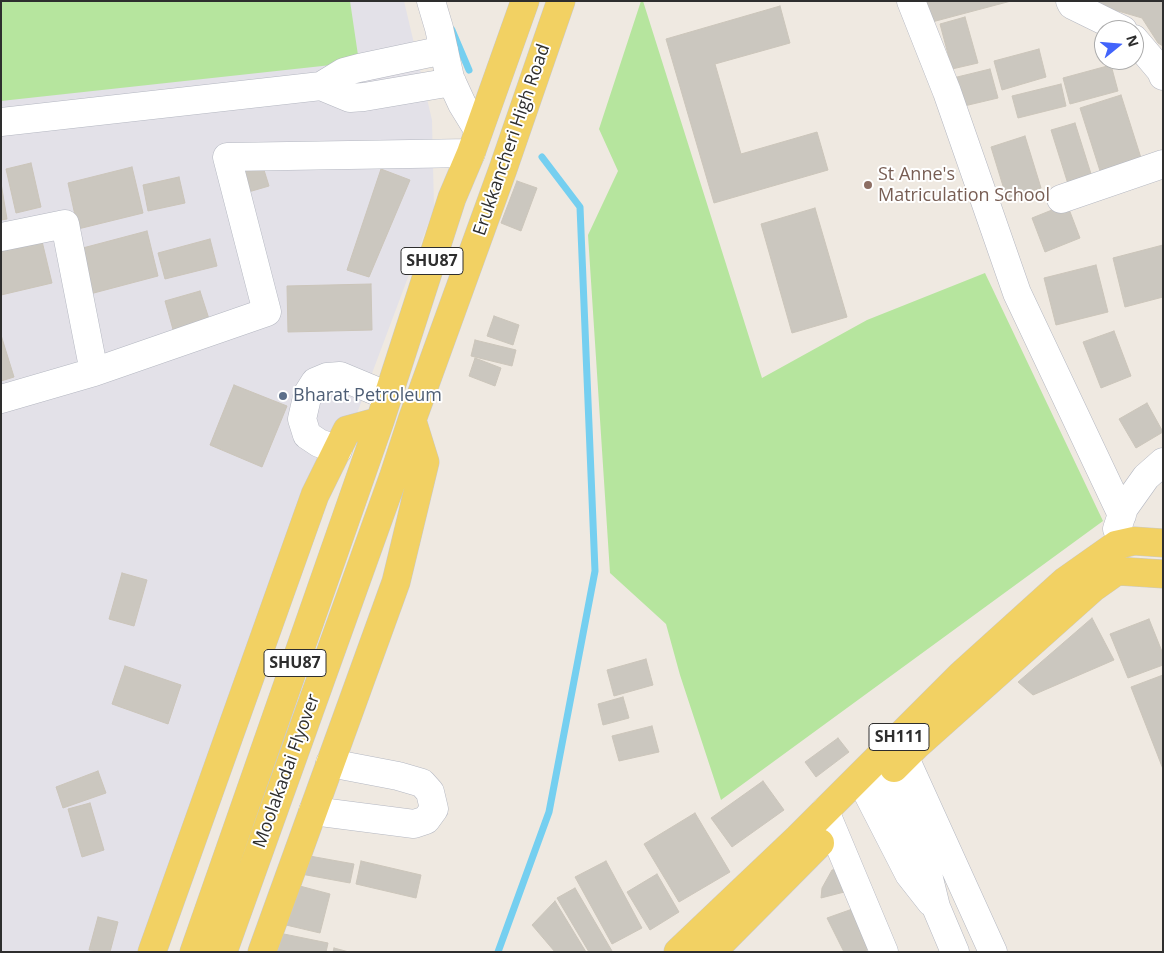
<!DOCTYPE html>
<style>
body{margin:0}
#map{position:relative;width:1164px;height:953px;overflow:hidden;background:#efe9e1;font-family:"Open Sans",sans-serif}
canvas{display:block}
.frame{position:absolute;inset:0;border:2px solid #2e2e2e;pointer-events:none}
.north{position:absolute;left:1094px;top:20px;width:50px;height:50px;box-sizing:border-box;background:#fff;border:1px solid #ababab;border-radius:50%;rotate:73deg;font-size:14px;font-weight:700;line-height:20px;text-align:center;color:#2e2e2e}
.north::after{content:'';display:block;margin:auto;width:18px;height:22px;background:#4264fb;clip-path:polygon(50% 0,100% 100%,50% 72%,0 100%)}
</style>
<div id="map">
<canvas width="1164" height="953"></canvas>
<div class="frame"></div>
<div class="north">N</div>
</div>
<script>
const ctx = document.querySelector('canvas').getContext('2d');
ctx.lineJoin = 'round';
function paint(path, color) {
  ctx.fillStyle = color;
  ctx.fill(path, 'evenodd');
}
function poly(rows) {
  const path = new Path2D();
  for (const r of rows) {
    path.moveTo(r[0], r[1]);
    for (let i = 2; i < r.length; i += 2) path.lineTo(r[i], r[i + 1]);
  }
  return path;
}
function strokePath(path, color, width, dash) {
  ctx.strokeStyle = color;
  ctx.lineWidth = width;
  ctx.lineCap = dash ? 'butt' : 'round';
  ctx.setLineDash(dash || []);
  ctx.stroke(path);
}
function drawText(font, color, halo, rows, align = 'center') {
  ctx.font = font + ' "Open Sans",sans-serif';
  ctx.lineWidth = 4;
  ctx.setLineDash([]);
  ctx.textBaseline = 'middle';
  ctx.strokeStyle = halo;
  ctx.fillStyle = color;
  for (const [text, x, y, turn = 0] of rows) {
    ctx.save();
    ctx.translate(x, y);
    ctx.rotate((+turn || 0) * Math.PI / 180);
    ctx.textAlign = isNaN(turn) ? turn : align;
    if (halo) ctx.strokeText(text, 0, 0);
    ctx.fillText(text, 0, 0);
    ctx.restore();
  }
}
paint(poly([
 [1,1,404,1,432,120,434,208,155,952,1,952]
]), '#e3e1e8');
paint(poly([
 [1,1,350,1,359,62,1,101],
 [641,1,643,1,762,378,867,320,985,273,1103,521,721,800,680,675,666,624,610,573,588,235,618,171,599,129]
]), '#b6e59e');
strokePath(poly([
 [452,30,469,70],
 [498,952,549,812,595,571,580,207,542,157]
]), '#75cff0', 7);
const building = poly([
 [926,1,1011,1,932,22,926,1],
 [1096,1,1163,1,1163,46,1158,43,1142,18,1101,6,1096,1],
 [780,6,790,43,715,64,741,154,817,132,828,170,714,203,666,39,780,6],
 [965,17,978,63,952,69,940,24,965,17],
 [1039,49,1046,77,1002,90,994,61,1039,49],
 [1111,65,1118,91,1070,104,1063,78,1111,65],
 [990,69,998,98,960,107,953,78,990,69],
 [1061,84,1066,106,1018,118,1012,96,1061,84],
 [1121,95,1142,161,1101,174,1080,108,1121,95],
 [1075,123,1092,177,1068,184,1051,130,1075,123],
 [1025,136,1041,188,1007,199,991,147,1025,136],
 [258,151,269,186,245,193,235,158,258,151],
 [31,163,41,207,16,213,6,169,31,163],
 [132,167,143,213,78,229,68,183,132,167],
 [381,169,410,180,369,277,347,270,381,169],
 [179,177,185,203,148,211,143,185,179,177],
 [517,181,537,188,521,231,501,223,517,181],
 [1,183,7,219,1,220,1,183],
 [1067,204,1080,238,1045,252,1032,218,1067,204],
 [815,208,847,317,792,333,761,224,815,208],
 [147,231,158,276,90,294,79,249,147,231],
 [41,237,52,283,1,295,1,246,41,237],
 [210,239,217,266,165,279,158,253,210,239],
 [1163,245,1163,297,1125,307,1113,258,1163,245],
 [1096,265,1108,312,1056,325,1044,278,1096,265],
 [371,284,372,330,288,332,287,286,371,284],
 [200,291,210,322,174,333,165,301,200,291],
 [494,316,519,325,513,345,487,336,494,316],
 [1114,331,1131,376,1101,388,1083,342,1114,331],
 [1,335,14,377,1,381,1,335],
 [475,340,516,350,512,366,471,356,475,340],
 [475,358,501,368,495,386,469,376,475,358],
 [234,385,287,406,262,467,210,445,234,385],
 [1147,403,1163,432,1136,448,1119,419,1147,403],
 [122,573,147,580,134,626,109,619,122,573],
 [1092,618,1114,660,1033,695,1018,682,1092,618],
 [1149,619,1163,654,1163,665,1128,678,1110,634,1149,619],
 [646,659,653,685,614,696,607,670,646,659],
 [125,666,181,685,168,724,112,704,125,666],
 [1163,675,1163,769,1131,687,1163,675],
 [623,697,629,718,603,725,598,704,623,697],
 [652,726,659,752,619,761,612,736,652,726],
 [838,738,849,752,816,777,805,762,838,738],
 [98,771,106,793,63,808,56,787,98,771],
 [763,781,784,810,732,847,711,818,763,781],
 [90,803,104,850,82,857,68,809,90,803],
 [695,813,730,872,679,902,644,844,695,813],
 [304,855,354,864,350,883,301,874,304,855],
 [361,861,421,875,416,898,356,884,361,861],
 [606,861,642,928,612,944,575,877,606,861],
 [843,868,852,890,821,898,822,888,832,870,843,868],
 [657,874,679,912,650,930,627,892,657,874],
 [296,885,330,894,320,933,286,925,296,885],
 [575,888,612,951,611,952,589,952,557,898,575,888],
 [555,901,586,952,555,952,532,925,555,901],
 [858,907,873,947,863,952,844,952,827,918,858,907],
 [98,917,118,922,110,952,89,950,98,917],
 [279,933,328,943,326,952,275,952,279,933],
 [334,948,349,952,333,952,334,948]
]);
paint(building, '#cbc7bf');
strokePath(building, '#cbc5ba', 1);
const minor = poly([
 [431,1,439,28,450,78,462,104,478,130],
 [911,1,947,92,1017,293,1122,515],
 [1070,1,1072,5,1123,30],
 [1134,39,1161,71,1163,76],
 [321,86,350,98,364,97,452,82],
 [1,122,321,86,344,72,359,68,444,50],
 [1061,199,1163,164],
 [1,237,65,224,94,372],
 [1,399,94,372,267,312,227,157,471,153],
 [338,450,319,443,307,435,302,419,308,393,315,382,327,377,340,376,388,396],
 [1117,529,1124,508,1146,477,1163,462],
 [905,758,993,952],
 [886,777,925,862,936,907,955,952],
 [868,794,909,874,931,902],
 [313,811,414,824,426,820,434,809,430,792,422,783,398,776,330,763],
 [825,811,884,952]
]);
const major = poly([
 [894,768,916,746,1093,588,1117,571,1163,574],
 [152,952,315,495,347,430,380,421],
 [194,952,380,421,452,198,471,153,525,1],
 [223,952,393,478,412,420,503,169,561,1],
 [262,952,396,582,425,462,412,420],
 [678,952,798,838,961,675,1065,581,1116,545,1134,541,1163,543],
 [712,952,820,843]
]);
strokePath(minor, '#b4b7c1', 29);
strokePath(major, '#c9c9c9', 29);
strokePath(minor, '#fff', 28);
strokePath(major, '#f2d163', 28);
for (const [x, y, r, color] of [
 [868,185,5,"#8d6e63"],
 [283,396,5,"#5c6f8a"]
]) {
  const dot = new Path2D();
  dot.arc(x, y, r, 0, 2 * Math.PI);
  ctx.fillStyle = color;
  ctx.fill(dot);
  strokePath(dot, '#fff', 2);
}
for (const [x, y, w] of [
 [432,261,62],
 [295,663,62],
 [899,737,60]
]) {
  const box = new Path2D();
  box.roundRect(x - w / 2, y - 13.5, w, 27, 4);
  ctx.fillStyle = '#fff';
  ctx.fill(box);
  strokePath(box, '#2e2e2e', 1);
}
drawText('bold 16px', '#2e2e2e', null, [
 ["SHU87",432,261],
 ["SHU87",295,663],
 ["SH111",899,737]
]);
drawText('18px', '#2e2e2e', '#fff', [
 ["Erukkancheri High Road",512,140,-71],
 ["Moolakadai Flyover",287,771,-70]
]);
drawText('18px', '#785e54', '#fff', [
 ["St Anne's",878,175],
 ["Matriculation School",878,196]
], 'left');
drawText('18px', '#4e5e75', '#fff', [
 ["Bharat Petroleum",293,396]
], 'left');
</script>
